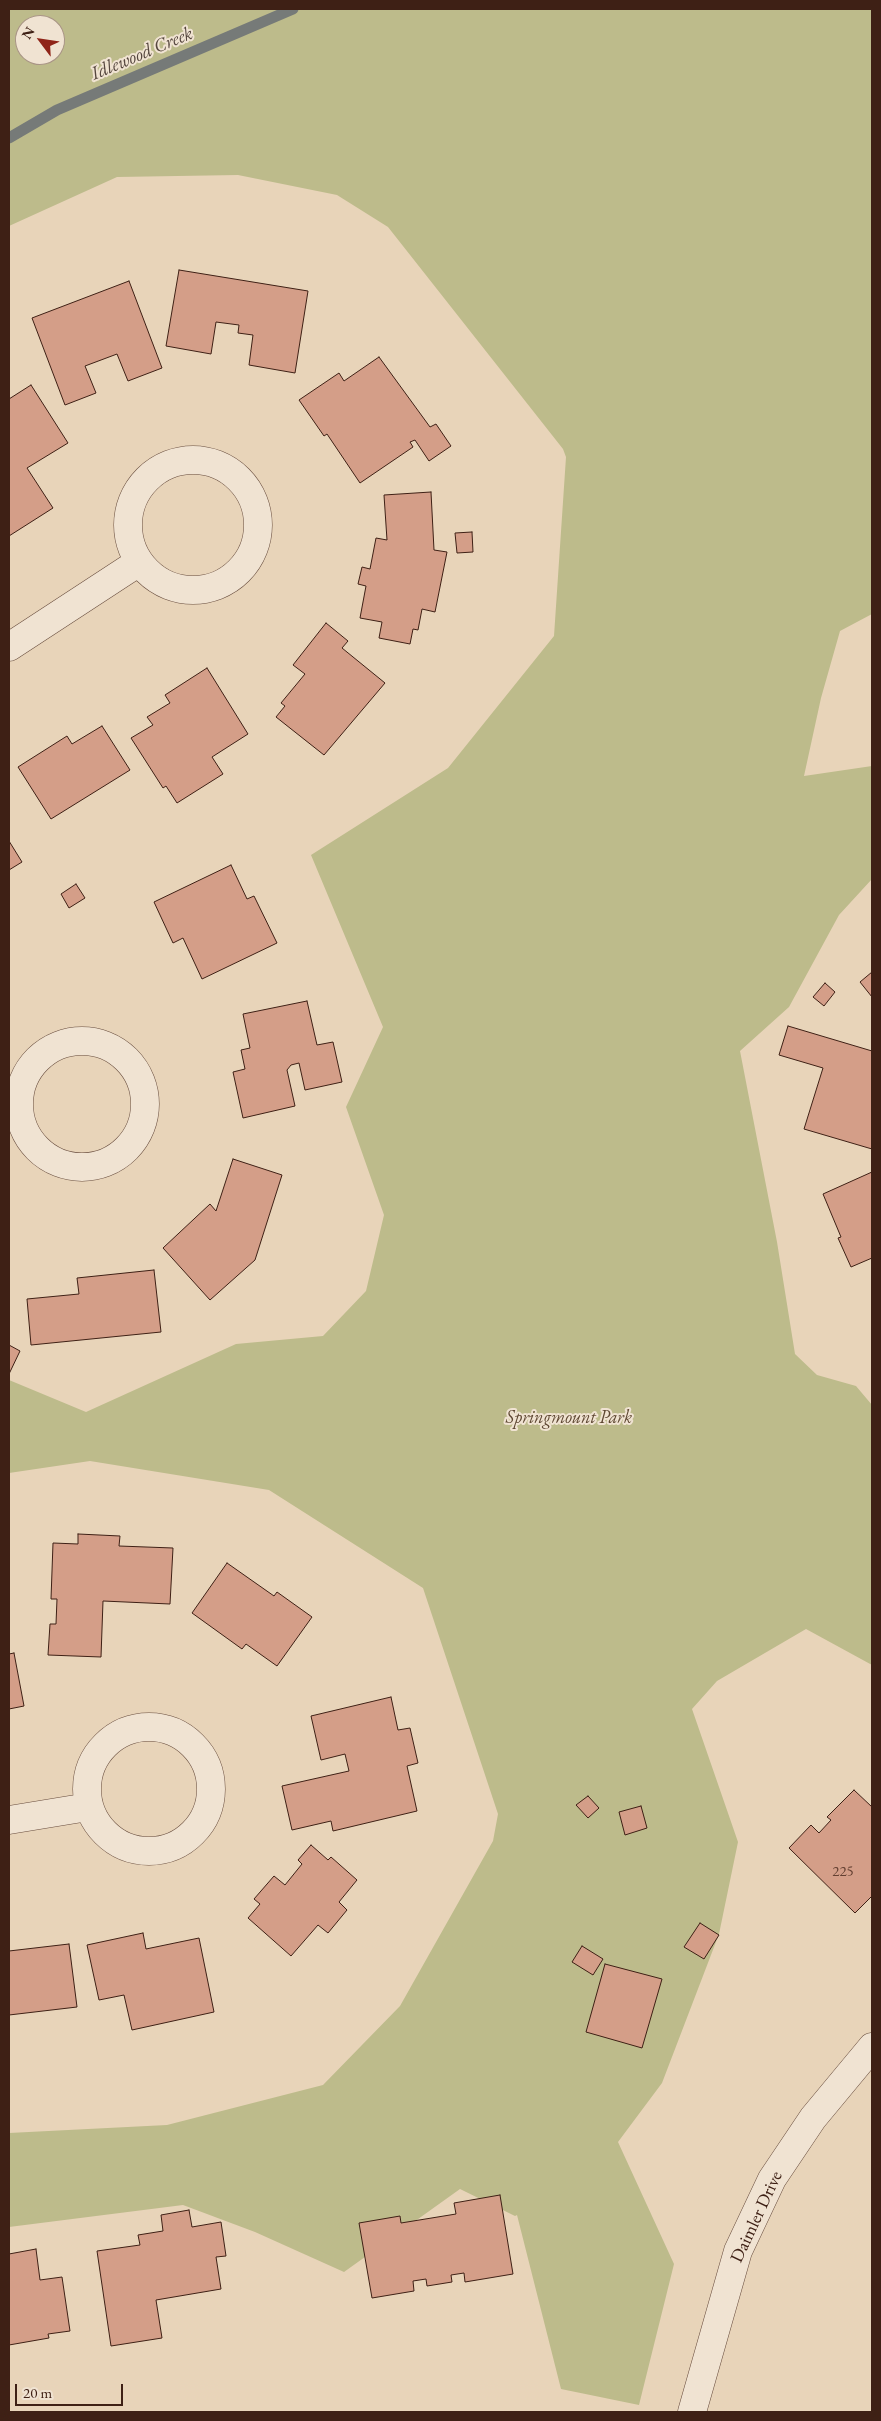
<!DOCTYPE html>
<style>
body{margin:0}
#map{position:relative;width:881px;height:2421px;overflow:hidden;background:#e8d4b9;font-family:"EB Garamond",serif}
canvas{display:block}
.frame{position:absolute;inset:0;border:10px solid #3e2015;pointer-events:none}
.north{position:absolute;left:15px;top:15px;width:50px;height:50px;box-sizing:border-box;background:#f0e3d2;border:1px solid #a99586;border-radius:50%;rotate:301deg;font-size:14px;font-weight:700;line-height:20px;text-align:center;color:#3e2015}
.north::after{content:'';display:block;margin:auto;width:18px;height:22px;background:#8f2418;clip-path:polygon(50% 0,100% 100%,50% 72%,0 100%)}
.scale{position:absolute;left:15px;top:2384px;width:108px;height:22px;box-sizing:border-box;border:2px solid #3e2015;border-top:0;padding-left:6px;font-size:15px;line-height:18px;white-space:nowrap;color:#3e2015;-webkit-text-stroke:4px #f0e3d2;paint-order:stroke}
</style>
<div id="map">
<canvas width="881" height="2421"></canvas>
<div class="frame"></div>
<div class="north">N</div>
<div class="scale">20 m</div>
</div>
<script>
const ctx = document.querySelector('canvas').getContext('2d');
ctx.lineJoin = 'round';
function paint(path, color) {
  ctx.fillStyle = color;
  ctx.fill(path, 'evenodd');
}
function poly(rows) {
  const path = new Path2D();
  for (const r of rows) {
    if (r.length === 3) {
      path.moveTo(r[0] + r[2], r[1]);
      path.arc(r[0], r[1], r[2], 0, 2 * Math.PI);
      continue;
    }
    path.moveTo(r[0], r[1]);
    for (let i = 2; i < r.length; i += 2) path.lineTo(r[i], r[i + 1]);
  }
  return path;
}
function strokePath(path, color, width, dash) {
  ctx.strokeStyle = color;
  ctx.lineWidth = width;
  ctx.lineCap = dash ? 'butt' : 'round';
  ctx.setLineDash(dash || []);
  ctx.stroke(path);
}
function drawText(font, color, halo, rows, align = 'center') {
  ctx.font = font + ' "EB Garamond",serif';
  ctx.lineWidth = 4;
  ctx.setLineDash([]);
  ctx.textBaseline = 'middle';
  ctx.strokeStyle = halo;
  ctx.fillStyle = color;
  for (const [text, x, y, turn = 0] of rows) {
    ctx.save();
    ctx.translate(x, y);
    ctx.rotate((+turn || 0) * Math.PI / 180);
    ctx.textAlign = isNaN(turn) ? turn : align;
    if (halo) ctx.strokeText(text, 0, 0);
    ctx.fillText(text, 0, 0);
    ctx.restore();
  }
}
paint(poly([
 [9,9,872,9,872,614,840,631,821,698,804,776,872,766,872,879,839,915,789,1007,740,1051,777,1242,795,1354,817,1375,856,1386,872,1405,872,1665,806,1629,717,1681,692,1709,738,1842,719,1934,662,2083,618,2142,674,2264,639,2405,561,2389,517,2215,515,2216,460,2189,344,2272,255,2232,183,2205,9,2227,9,2133,167,2125,323,2085,400,2006,493,1841,498,1814,423,1588,269,1490,90,1461,9,1473,9,1380,86,1412,236,1344,323,1336,366,1291,384,1215,346,1107,383,1027,311,855,448,768,554,636,566,457,563,449,388,227,337,195,238,175,117,177,9,226],
 [25,25,55,25,55,55,25,55]
]), '#bdbb8b');
strokePath(poly([
 [9,138,57,110,293,9]
]), '#767a78', 11);
const building = poly([
 [179,270,308,291,295,373,249,365,253,335,238,333,239,325,216,322,211,354,166,346,179,270],
 [129,281,162,368,128,381,117,354,85,366,96,393,65,405,32,318,129,281],
 [379,357,430,427,436,424,451,446,429,461,415,440,410,442,413,447,360,483,327,434,324,436,299,400,339,373,344,381,379,357],
 [31,385,68,443,27,468,53,508,9,536,9,399,31,385],
 [431,492,434,550,447,552,435,612,422,609,418,630,413,629,410,644,379,638,382,622,360,618,366,586,358,584,362,567,370,569,376,538,387,540,384,495,431,492],
 [472,532,473,552,457,553,455,533,472,532],
 [326,623,348,641,342,648,385,683,324,755,276,717,285,706,281,703,305,674,293,665,326,623],
 [207,668,248,734,212,757,223,774,177,803,166,786,163,788,131,738,153,725,147,717,170,703,165,695,207,668],
 [102,726,130,770,51,819,18,767,67,736,72,744,102,726],
 [9,841,22,862,9,870,9,841],
 [231,865,247,899,254,896,277,943,202,979,183,938,173,943,154,902,231,865],
 [76,884,85,898,69,908,61,894,76,884],
 [872,972,872,997,860,982,872,972],
 [825,983,835,992,824,1006,813,997,825,983],
 [307,1001,317,1045,333,1042,342,1082,305,1090,299,1063,291,1065,287,1070,295,1106,243,1118,233,1072,245,1069,241,1050,250,1048,243,1014,307,1001],
 [788,1026,872,1051,872,1149,804,1129,823,1068,779,1055,788,1026],
 [233,1159,282,1175,255,1260,210,1300,163,1248,210,1204,216,1211,233,1159],
 [872,1172,872,1258,851,1267,838,1238,841,1237,823,1194,872,1172],
 [154,1270,161,1332,31,1345,27,1299,79,1294,77,1278,154,1270],
 [9,1345,20,1351,9,1374,9,1345],
 [78,1534,120,1536,119,1546,173,1548,170,1604,103,1601,101,1657,48,1655,50,1624,56,1624,57,1599,51,1599,53,1543,78,1544,78,1534],
 [227,1563,274,1596,277,1592,312,1617,277,1666,246,1644,242,1649,192,1613,227,1563],
 [14,1653,24,1706,9,1709,9,1654,14,1653],
 [391,1697,398,1730,410,1728,418,1763,407,1766,417,1811,333,1831,331,1821,292,1830,282,1786,349,1771,345,1754,321,1760,311,1716,391,1697],
 [854,1790,872,1807,872,1896,855,1913,789,1848,811,1825,819,1833,831,1820,827,1817,854,1790],
 [588,1796,599,1808,588,1818,576,1805,588,1796],
 [641,1806,647,1828,625,1835,619,1812,641,1806],
 [311,1845,328,1860,331,1857,357,1880,339,1902,347,1910,328,1933,318,1925,291,1956,248,1918,260,1904,254,1899,274,1876,285,1885,302,1864,298,1860,311,1845],
 [700,1923,719,1935,704,1959,684,1947,700,1923],
 [143,1933,146,1949,199,1938,214,2012,132,2030,124,1995,99,2000,87,1945,143,1933],
 [69,1944,77,2007,9,2015,9,1951,69,1944],
 [582,1946,603,1959,593,1975,572,1962,582,1946],
 [605,1964,662,1979,642,2048,586,2032,605,1964],
 [500,2195,513,2274,465,2282,464,2273,451,2275,452,2282,427,2286,426,2279,413,2281,414,2291,372,2298,359,2223,400,2216,401,2223,456,2214,454,2203,500,2195],
 [189,2210,192,2227,221,2222,226,2256,216,2257,221,2289,156,2300,162,2338,111,2346,97,2251,140,2245,138,2235,163,2231,161,2215,189,2210],
 [36,2249,40,2280,62,2277,70,2331,48,2334,49,2338,9,2345,9,2254,36,2249]
]);
paint(building, '#d49e88');
strokePath(building, '#3e2015', 1);
const minor = poly([
 [193,525,65],
 [9,647,139,562],
 [82,1104,63],
 [149,1789,62],
 [9,1820,88,1807],
 [692,2412,738,2251,772,2179,813,2118,872,2047]
]);
strokePath(minor, '#684d3e', 29);
strokePath(minor, '#f0e3d2', 28);
drawText('15px', '#644032', null, [
 ["225",843,1872]
]);
drawText('italic 18px', '#5e4732', '#f0e3d2', [
 ["Springmount Park",569,1418]
]);
drawText('18px', '#3e2015', '#f0e3d2', [
 ["Daimler Drive",757,2217,-65]
]);
drawText('italic 19px', '#55463e', '#f0e3d2', [
 ["Idlewood Creek",142,54,-23]
]);
</script>
